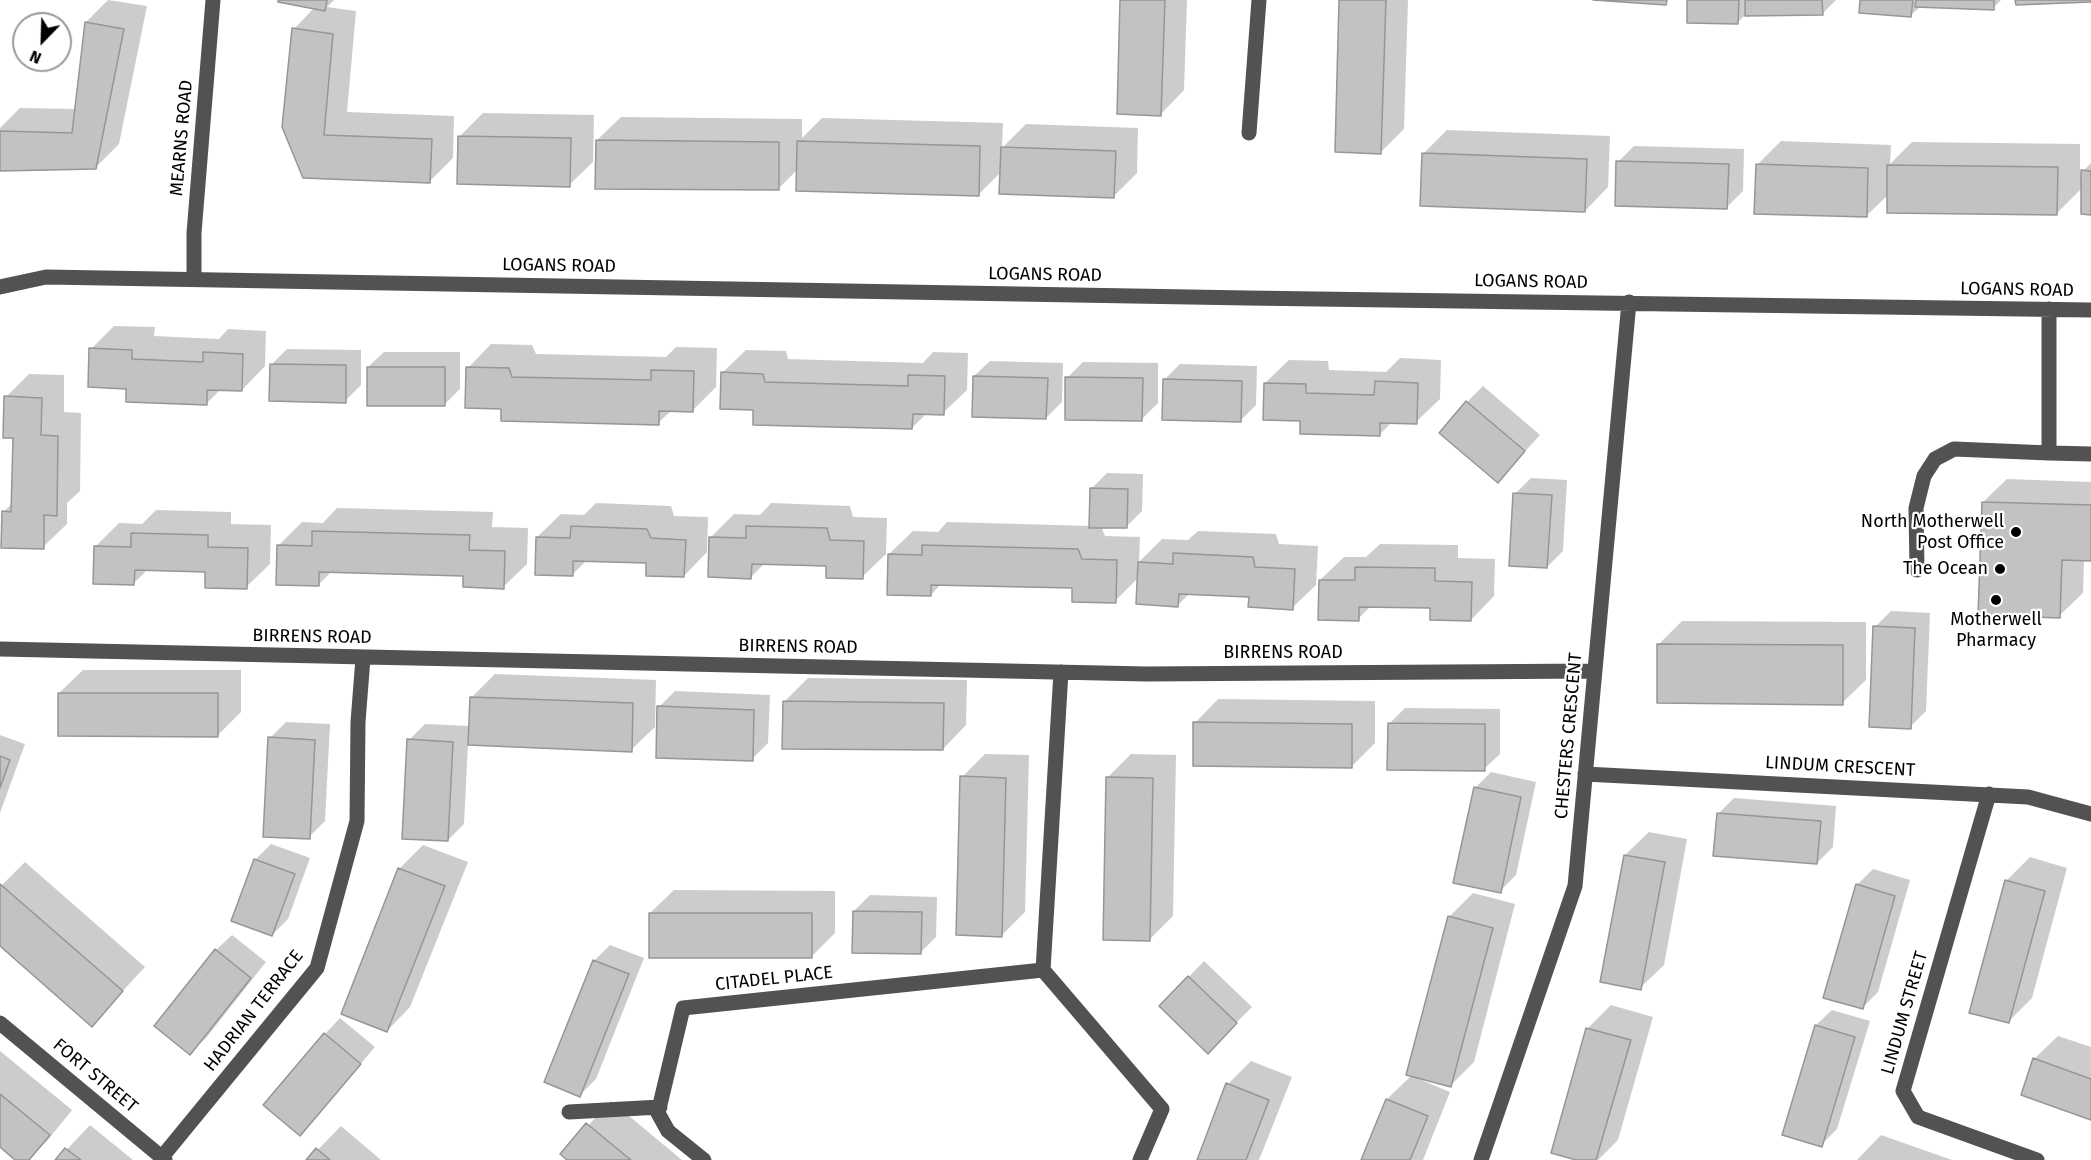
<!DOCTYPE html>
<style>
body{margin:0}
#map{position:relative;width:2091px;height:1160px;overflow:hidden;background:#fff;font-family:"Fira Sans",sans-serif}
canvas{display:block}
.north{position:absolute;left:12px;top:12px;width:60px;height:60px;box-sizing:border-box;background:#fff;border:2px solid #999;border-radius:50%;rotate:203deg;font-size:16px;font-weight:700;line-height:24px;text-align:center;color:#000}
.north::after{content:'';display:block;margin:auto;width:21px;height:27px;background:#000;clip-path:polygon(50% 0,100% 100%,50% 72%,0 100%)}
</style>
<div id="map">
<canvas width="2091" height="1160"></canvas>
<div class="north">N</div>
</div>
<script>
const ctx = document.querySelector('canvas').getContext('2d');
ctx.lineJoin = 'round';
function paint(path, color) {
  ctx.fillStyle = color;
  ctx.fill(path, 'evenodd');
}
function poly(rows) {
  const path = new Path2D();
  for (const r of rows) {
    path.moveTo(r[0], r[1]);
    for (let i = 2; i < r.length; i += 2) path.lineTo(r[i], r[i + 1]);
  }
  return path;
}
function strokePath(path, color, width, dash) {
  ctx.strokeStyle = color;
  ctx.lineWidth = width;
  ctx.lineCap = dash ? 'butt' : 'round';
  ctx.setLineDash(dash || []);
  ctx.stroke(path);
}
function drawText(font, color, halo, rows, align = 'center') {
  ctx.font = font + ' "Fira Sans",sans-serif';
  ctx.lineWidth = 4.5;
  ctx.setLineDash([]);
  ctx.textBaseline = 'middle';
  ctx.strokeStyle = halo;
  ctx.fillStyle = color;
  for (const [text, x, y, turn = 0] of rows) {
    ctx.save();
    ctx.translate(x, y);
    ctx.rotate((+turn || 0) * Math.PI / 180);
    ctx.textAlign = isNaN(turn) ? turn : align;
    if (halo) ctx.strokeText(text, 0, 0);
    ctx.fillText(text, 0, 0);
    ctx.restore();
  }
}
paint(poly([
 [108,0,147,6,119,144,95,168,0,169,0,128,20,108,76,109,86,22],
 [280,0,334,0,327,7,356,11,347,112,454,116,453,158,430,181,304,176,294,29,315,7],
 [1122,0,1187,0,1184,90,1161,114],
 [1340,0,1408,0,1404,129,1381,152],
 [1689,0,1836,0,1822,14,1745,15,1738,22],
 [1862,0,2001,0,1993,8,1921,6,1911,15],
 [483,113,594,115,593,162,569,185,460,136],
 [621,117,802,119,802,138,822,118,1003,123,1002,148,1026,124,1138,128,1137,173,1113,197,1002,171,978,195,798,169,778,189,597,140],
 [1447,130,1610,136,1608,187,1585,211,1423,154],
 [1781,141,1891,145,1890,164,1912,142,2080,144,2080,174,2091,163,2091,213,2083,187,2057,213,1889,194,1866,216,1757,165],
 [1634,146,1744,149,1743,191,1727,207,1618,162],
 [114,326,155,327,154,336,219,339,228,329,266,331,265,366,242,390,221,389,206,404,128,387,91,349],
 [491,344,532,345,536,354,666,357,676,347,717,348,716,387,693,410,672,410,658,423,503,407,468,368],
 [287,349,361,350,361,385,345,401,271,365],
 [746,350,786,351,788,359,923,363,933,352,968,353,967,390,943,413,927,413,912,428,722,373],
 [384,352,460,352,460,389,444,405,368,367],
 [1400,358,1441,360,1440,399,1416,422,1392,422,1379,435,1302,420,1265,383,1289,360,1328,361,1329,370,1386,372],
 [990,361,1063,363,1062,402,1046,418,974,376],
 [1083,362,1158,363,1158,403,1142,419,1067,378],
 [1180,364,1257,366,1256,405,1240,421,1164,380],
 [29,374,64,375,64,412,81,413,80,491,67,503,67,524,43,547,3,512,13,503,14,437,6,397],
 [1483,386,1540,435,1498,481,1467,402],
 [1107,473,1143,474,1142,511,1126,527,1101,526,1105,536,1140,537,1139,562,1162,539,1188,540,1198,531,1276,534,1279,544,1318,546,1316,585,1292,608,1250,596,1190,593,1178,605,1138,578,1115,601,1074,587,941,584,931,595,889,554,913,531,938,532,947,522,1091,526,1091,489],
 [1531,478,1567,480,1563,551,1547,567,1515,494],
 [2007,479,2091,482,2091,560,2084,560,2083,593,2059,616,1983,502],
 [596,503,671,506,674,516,708,517,707,552,684,576,648,562,587,560,572,575,537,537,561,514,584,515],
 [771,503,850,506,853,517,887,518,886,554,862,577,828,565,765,563,751,577,711,537,734,514,760,515],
 [337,508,493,512,492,527,528,528,527,564,503,587,465,575,332,571,318,585,279,545,302,522,323,523],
 [156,510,231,512,231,524,271,525,270,564,246,587,207,570,148,569,133,584,95,547,119,523,142,524],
 [1380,544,1458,545,1458,558,1495,559,1494,596,1471,620,1432,606,1372,605,1358,619,1320,580,1344,557,1366,557],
 [1891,611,1930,613,1926,711,1910,727,1875,627],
 [1682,621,1866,622,1866,680,1842,703,1659,644],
 [83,670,241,670,241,712,218,735,59,693],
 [495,674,656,680,655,727,631,750,468,744,464,824,448,840,409,740,425,724,471,726,471,698],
 [808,678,967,680,966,725,943,749,784,702],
 [675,691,770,695,768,743,752,759,659,707],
 [1218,699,1375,701,1375,743,1351,767,1195,723],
 [1405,708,1500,709,1500,754,1484,769,1389,724],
 [286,722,330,724,325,821,309,837,270,738],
 [0,735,25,744,0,813],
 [985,754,1029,755,1025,912,1001,936,962,777],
 [1131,754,1176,755,1173,916,1150,939,1107,778],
 [1491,772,1536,782,1516,875,1500,891,1475,788],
 [1734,798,1836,806,1833,847,1817,863,1718,814],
 [1649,832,1687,839,1664,965,1640,988,1625,855],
 [271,844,310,858,288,919,272,935,255,860],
 [423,845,468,862,410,1007,387,1031,399,869],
 [2030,857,2067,868,2032,998,2008,1022,2007,880],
 [25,862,145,967,92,1024,0,944,0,887],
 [1873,869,1910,880,1878,992,1862,1008,1857,885],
 [674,890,835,891,835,933,811,957,650,913],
 [1473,893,1515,904,1474,1062,1451,1085,1414,1075,1414,1077,1450,1092,1423,1160,1362,1160,1387,1099,1412,1075,1449,917],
 [870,895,937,897,936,937,920,953,854,911],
 [232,935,266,962,206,1038,190,1053,216,950],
 [610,945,644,958,596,1079,580,1095,594,961],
 [1204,961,1252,1007,1223,1036,1161,1006],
 [1611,1005,1653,1017,1618,1140,1598,1160,1581,1160,1553,1152,1588,1028],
 [1832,1010,1870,1021,1837,1129,1821,1145,1784,1134,1816,1025],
 [340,1018,375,1047,300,1134,325,1034],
 [2058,1036,2091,1047,2091,1118,2034,1059],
 [0,1051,72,1110,47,1141,28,1160,18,1160,0,1146],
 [1251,1061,1292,1077,1259,1160,1198,1160,1228,1084],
 [611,1101,682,1160,569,1160,562,1154],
 [90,1125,133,1160,57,1160],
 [341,1126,381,1160,308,1160],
 [1881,1135,1952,1160,1857,1160]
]), '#0003');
const building = poly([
 [278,0,327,0,325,11,278,2,278,0],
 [1120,0,1165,0,1161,116,1117,114,1120,0],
 [1339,0,1386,0,1381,154,1335,152,1339,0],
 [1593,0,1667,0,1666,5,1593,0],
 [1687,0,1739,0,1738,24,1687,23,1687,0],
 [1745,0,1822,0,1823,15,1745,16,1745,0],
 [1860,0,1913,0,1911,17,1859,13,1860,0],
 [1916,0,1994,0,1994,10,1915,7,1916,0],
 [2015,0,2091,0,2091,2,2016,5,2015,0],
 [85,22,124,29,96,169,0,171,0,131,72,133,85,22],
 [292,28,333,34,324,135,432,139,430,183,303,178,282,127,292,28],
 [458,136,571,138,570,187,457,184,458,136],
 [596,140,779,142,779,190,595,189,596,140],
 [797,141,980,146,979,196,796,191,797,141],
 [1001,147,1116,151,1114,198,999,194,1001,147],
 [1422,153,1587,159,1585,212,1420,206,1422,153],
 [1616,161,1729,164,1727,209,1615,206,1616,161],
 [1756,164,1868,168,1867,217,1754,214,1756,164],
 [1887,165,2058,167,2057,215,1887,213,1887,165],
 [2081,170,2091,171,2091,215,2081,214,2081,170],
 [89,348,132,350,132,359,203,362,203,352,243,354,242,391,207,390,207,405,126,402,126,389,88,387,89,348],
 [270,364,346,365,346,403,269,401,270,364],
 [367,367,445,367,445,406,367,406,367,367],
 [466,367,509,368,512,377,651,380,651,370,694,371,693,412,659,411,659,425,501,421,501,409,465,408,466,367],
 [721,372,763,374,765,382,908,386,908,375,945,376,944,415,913,414,912,429,753,425,753,410,720,409,721,372],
 [973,376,1048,378,1046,419,972,417,973,376],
 [1065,377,1143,378,1142,421,1065,420,1065,377],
 [1163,379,1242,381,1241,422,1162,420,1163,379],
 [1375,381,1418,383,1417,424,1380,423,1380,436,1300,434,1300,421,1263,420,1264,383,1306,384,1306,393,1374,395,1375,381],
 [4,396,42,398,41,435,58,436,57,516,44,515,44,549,1,548,2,511,11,512,13,438,3,438,4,396],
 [1466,401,1525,451,1498,483,1439,433,1466,401],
 [1090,488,1128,489,1127,528,1089,528,1090,488],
 [1513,493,1552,495,1547,568,1509,566,1513,493],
 [1982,502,2091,505,2091,561,2062,560,2060,618,1978,615,1982,502],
 [571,526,647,529,651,538,686,540,684,577,646,576,646,563,573,561,573,576,535,575,536,537,570,538,571,526],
 [746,526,827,528,830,540,864,541,863,579,826,578,826,566,752,564,751,579,708,577,709,537,746,538,746,526],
 [312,531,470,535,469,550,505,551,504,589,463,587,463,576,319,572,319,586,276,585,277,545,312,546,312,531],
 [131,533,208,535,208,547,248,548,247,589,205,588,205,572,135,570,134,585,93,584,94,546,131,547,131,533],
 [922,545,1078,549,1082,559,1117,560,1116,603,1072,602,1072,588,931,585,931,596,887,595,888,554,922,555,922,545],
 [1173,553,1253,557,1255,567,1295,569,1293,610,1248,607,1249,597,1179,594,1178,607,1136,604,1138,562,1173,564,1173,553],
 [1355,567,1435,568,1435,581,1472,582,1471,621,1430,620,1430,608,1359,607,1359,621,1318,620,1319,580,1355,580,1355,567],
 [1873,626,1915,628,1911,729,1869,727,1873,626],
 [1657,644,1843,645,1843,705,1657,703,1657,644],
 [58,693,218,693,218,737,58,736,58,693],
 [470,697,633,703,632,752,468,745,470,697],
 [783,701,944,703,943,750,782,749,783,701],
 [657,706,754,710,753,761,656,758,657,706],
 [1193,722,1352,724,1352,768,1193,766,1193,722],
 [1388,723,1485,724,1485,771,1387,770,1388,723],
 [268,737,315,740,310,839,263,837,268,737],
 [407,739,453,742,448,841,402,839,407,739],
 [0,756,10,760,0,788,0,756],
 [960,776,1006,778,1002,937,956,935,960,776],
 [1106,777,1153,778,1150,941,1103,940,1106,777],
 [1474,787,1521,797,1501,893,1453,883,1474,787],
 [1717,813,1821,821,1817,864,1713,856,1717,813],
 [1624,855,1665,862,1641,990,1600,982,1624,855],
 [254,859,295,874,272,936,231,921,254,859],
 [398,868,445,886,387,1032,341,1014,398,868],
 [2005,880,2045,891,2009,1023,1969,1013,2005,880],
 [0,884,123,991,92,1027,0,946,0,884],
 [1856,884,1895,896,1863,1009,1823,998,1856,884],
 [853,911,922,912,921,954,852,953,853,911],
 [649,913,812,913,812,958,649,958,649,913],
 [1448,916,1493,928,1451,1087,1406,1075,1448,916],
 [215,949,251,978,190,1055,154,1026,215,949],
 [593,960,629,974,580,1097,544,1082,593,960],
 [1188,976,1237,1023,1208,1054,1159,1006,1188,976],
 [1815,1025,1855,1037,1822,1147,1782,1135,1815,1025],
 [1586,1028,1631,1040,1596,1160,1576,1160,1551,1153,1586,1028],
 [324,1033,361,1064,300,1136,263,1105,324,1033],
 [2033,1058,2091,1079,2091,1120,2021,1095,2033,1058],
 [1226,1083,1269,1100,1246,1160,1197,1160,1226,1083],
 [0,1094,50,1135,29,1160,15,1160,0,1147,0,1094],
 [1386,1099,1428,1116,1410,1160,1361,1160,1386,1099],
 [586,1123,631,1160,567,1160,560,1154,586,1123],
 [65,1148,81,1160,55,1160,65,1148],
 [316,1148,330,1160,306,1160,316,1148]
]);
paint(building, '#c2c2c2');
strokePath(building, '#969696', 1.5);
strokePath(poly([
 [1249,133,1259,0],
 [194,279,194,233,213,0],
 [0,287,46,277,1247,298,2091,310],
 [2049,309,2049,453,2091,454],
 [1917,570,1916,508,1924,476,1935,459,1954,449,2049,453],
 [0,649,1146,674,1595,671],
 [1061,672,1043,970,1162,1109,1140,1160],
 [1585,774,2028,797,2091,814],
 [1989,794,1903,1091,1918,1117,2037,1160],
 [0,1023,165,1160],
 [569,1112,660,1107],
 [162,1157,317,968,357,821,358,722,363,658],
 [704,1160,668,1131,658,1113,683,1008,1043,970],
 [1481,1160,1575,886,1629,302]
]), '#525252', 15);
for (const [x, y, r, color] of [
 [2016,532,6,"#000"],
 [2000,569,6,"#000"],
 [1996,600,6,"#000"]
]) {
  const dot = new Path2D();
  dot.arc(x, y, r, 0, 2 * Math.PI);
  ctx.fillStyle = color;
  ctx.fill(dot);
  strokePath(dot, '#fff', 2);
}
drawText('18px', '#000', '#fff', [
 ["MEARNS ROAD",182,138,-85],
 ["LOGANS ROAD",559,266,1],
 ["LOGANS ROAD",1045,275,1],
 ["LOGANS ROAD",1531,282,1],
 ["LOGANS ROAD",2017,290,1],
 ["BIRRENS ROAD",312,637,1],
 ["BIRRENS ROAD",798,647,1],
 ["BIRRENS ROAD",1283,653],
 ["CHESTERS CRESCENT",1569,736,-85],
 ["LINDUM CRESCENT",1840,767,3],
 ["CITADEL PLACE",774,979,-6],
 ["HADRIAN TERRACE",254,1011,-52],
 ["LINDUM STREET",1905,1013,-74],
 ["FORT STREET",95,1076,40]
]);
drawText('18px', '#000', '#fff', [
 ["North Motherwell",2004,522],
 ["Post Office",2004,543],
 ["The Ocean",1988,569],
 ["Motherwell",1996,620,"center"],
 ["Pharmacy",1996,641,"center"]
], 'right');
</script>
